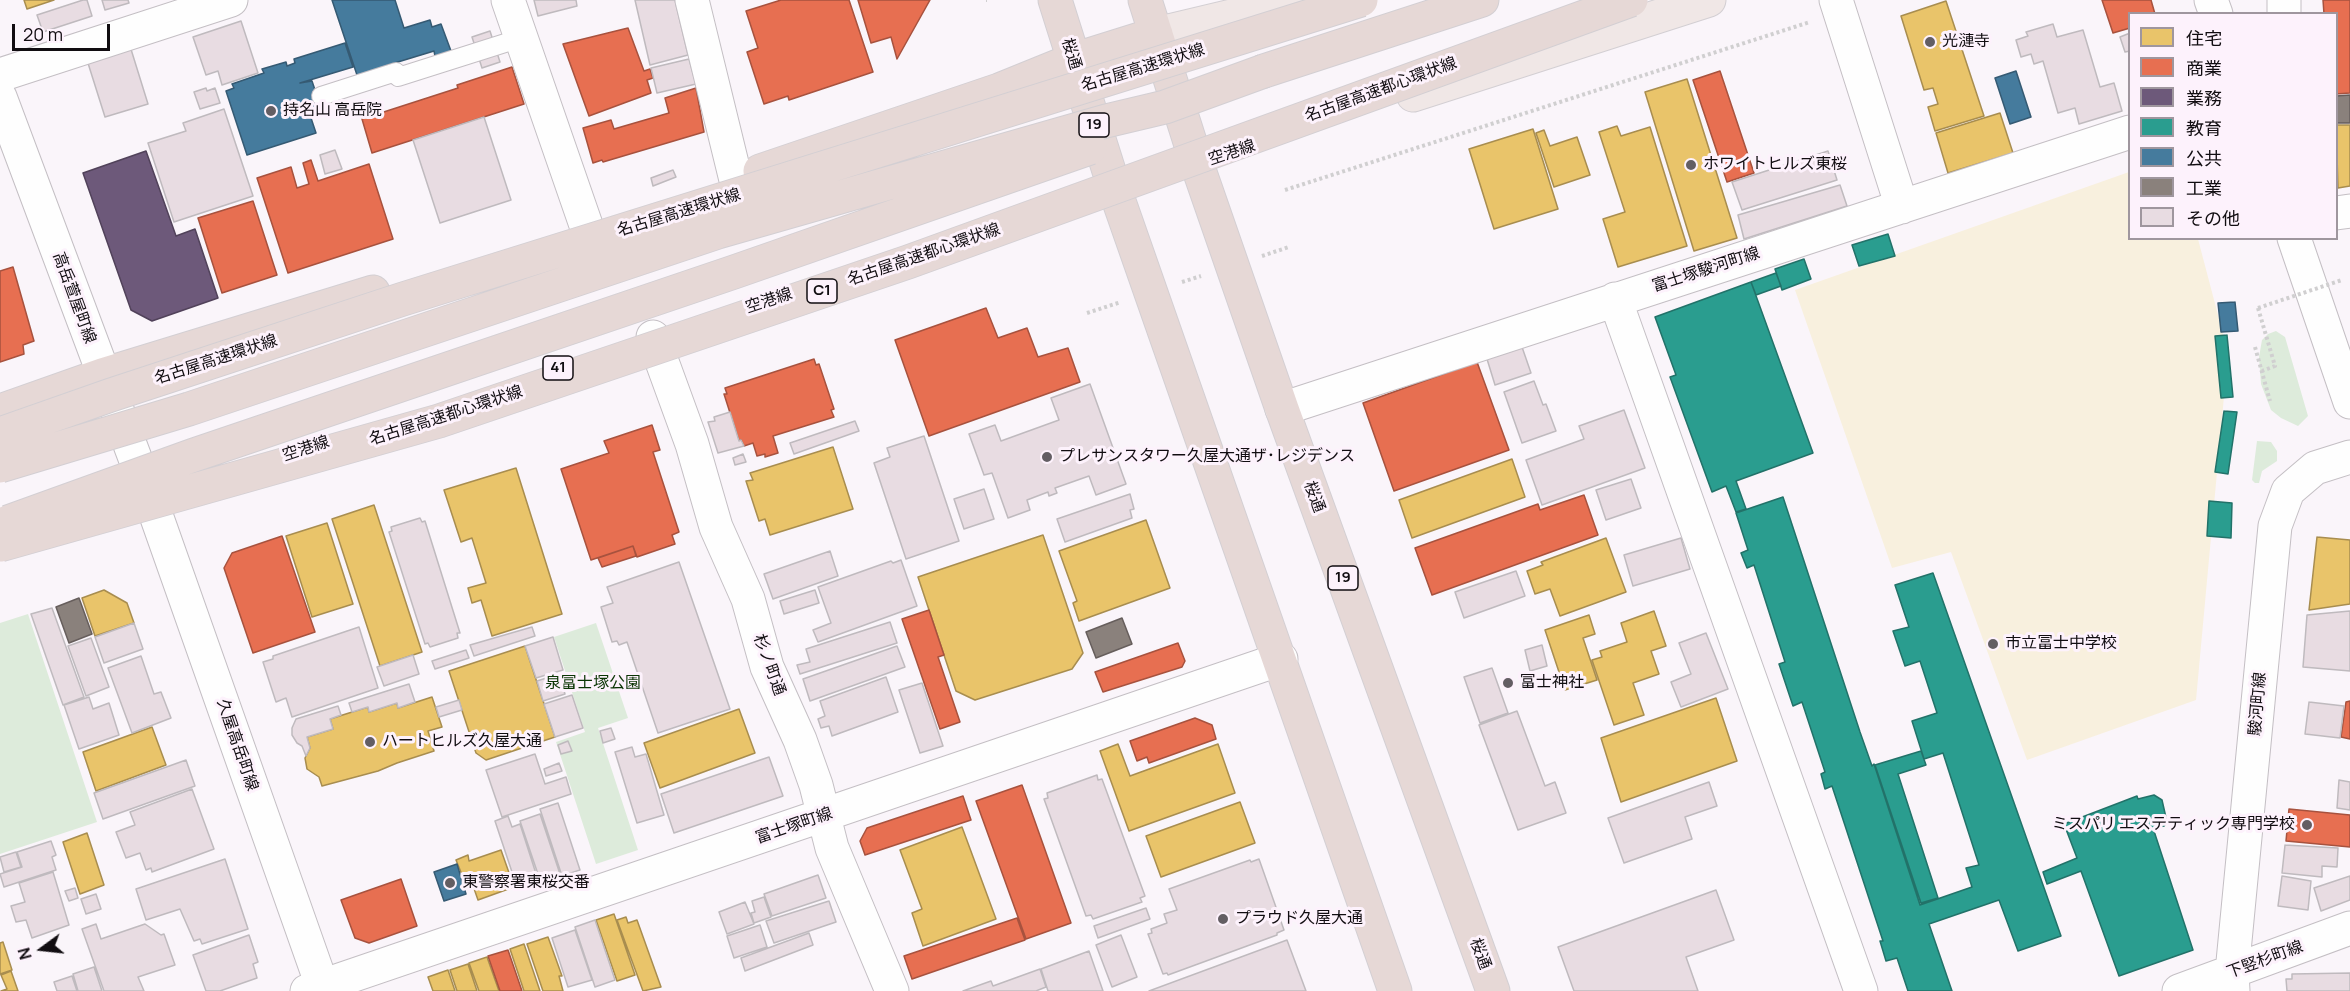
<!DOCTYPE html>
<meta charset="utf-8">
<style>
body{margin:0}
#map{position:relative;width:2350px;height:991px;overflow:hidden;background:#faf5fa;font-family:Manrope,"Noto Sans JP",sans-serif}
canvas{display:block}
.legend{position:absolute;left:2128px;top:12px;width:210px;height:228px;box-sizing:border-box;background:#fdf2fc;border:2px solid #9f969e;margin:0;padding:8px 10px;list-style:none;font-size:18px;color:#110d11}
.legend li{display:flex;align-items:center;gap:12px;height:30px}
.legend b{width:30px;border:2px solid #9f969e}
.north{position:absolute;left:12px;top:919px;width:60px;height:60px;-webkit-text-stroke:4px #fdf2fc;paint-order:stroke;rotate:255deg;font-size:16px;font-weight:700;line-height:24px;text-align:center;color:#110d11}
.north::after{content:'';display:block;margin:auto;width:21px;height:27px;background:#110d11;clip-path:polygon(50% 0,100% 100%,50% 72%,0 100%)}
.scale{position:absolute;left:12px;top:24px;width:98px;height:27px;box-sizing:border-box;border:3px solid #110d11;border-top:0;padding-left:8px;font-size:18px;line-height:21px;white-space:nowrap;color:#110d11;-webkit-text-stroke:4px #fdf2fc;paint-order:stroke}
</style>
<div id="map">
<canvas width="2350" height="991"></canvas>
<ul class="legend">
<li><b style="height:16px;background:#e9c46a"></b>住宅</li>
<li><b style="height:16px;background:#e76f51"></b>商業</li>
<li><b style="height:16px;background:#6d597a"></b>業務</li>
<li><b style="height:16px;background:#2a9d8f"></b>教育</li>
<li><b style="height:16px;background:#457b9d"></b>公共</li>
<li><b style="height:16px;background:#8a817c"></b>工業</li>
<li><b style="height:16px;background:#e8dce2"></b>その他</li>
</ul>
<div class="north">N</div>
<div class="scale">20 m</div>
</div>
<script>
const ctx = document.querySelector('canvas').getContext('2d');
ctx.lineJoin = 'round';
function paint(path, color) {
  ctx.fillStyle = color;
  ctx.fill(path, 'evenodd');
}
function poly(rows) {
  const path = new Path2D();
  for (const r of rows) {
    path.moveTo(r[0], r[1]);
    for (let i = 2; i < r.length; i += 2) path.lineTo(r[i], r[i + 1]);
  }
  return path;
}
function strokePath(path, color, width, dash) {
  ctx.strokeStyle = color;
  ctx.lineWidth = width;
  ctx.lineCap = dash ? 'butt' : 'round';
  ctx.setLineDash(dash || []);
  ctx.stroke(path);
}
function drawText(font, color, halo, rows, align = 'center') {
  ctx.font = font + ' Manrope,"Noto Sans JP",sans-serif';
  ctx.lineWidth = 6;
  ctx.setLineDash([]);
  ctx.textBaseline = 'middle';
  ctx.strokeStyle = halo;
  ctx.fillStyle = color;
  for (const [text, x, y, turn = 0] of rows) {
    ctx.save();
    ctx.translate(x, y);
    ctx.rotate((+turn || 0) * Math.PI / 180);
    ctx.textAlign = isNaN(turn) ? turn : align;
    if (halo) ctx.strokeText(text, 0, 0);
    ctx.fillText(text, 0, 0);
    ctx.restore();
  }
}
paint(poly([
 [2276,331,2285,337,2308,416,2298,426,2281,418,2271,410,2261,384,2259,357,2262,340,2268,334],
 [2257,441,2271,442,2277,451,2277,461,2262,471,2259,483,2255,483,2252,480],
 [28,614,97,822,0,854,0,623],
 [596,623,628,718,598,728,638,850,596,864,556,742,585,732,554,637]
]), '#ddebdb');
paint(poly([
 [2129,172,2130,238,2198,239,2228,353,2196,700,2027,760,1951,552,1892,568,1795,290]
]), '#f8f0de');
const homes = poly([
 [24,0,54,0,27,9,24,0],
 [1946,1,1984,116,1935,131,1928,107,1938,104,1933,88,1924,90,1901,16,1946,1],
 [1687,79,1737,238,1694,251,1645,92,1687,79],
 [2000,113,2013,153,1948,173,1936,133,2000,113],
 [2336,125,2350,125,2350,186,2338,188,2336,125],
 [1617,126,1621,136,1650,127,1687,246,1618,267,1603,219,1625,212,1599,132,1617,126],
 [1533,129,1558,209,1494,229,1469,149,1533,129],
 [1544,130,1550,146,1577,137,1590,175,1554,187,1536,133,1544,130],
 [833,447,853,509,770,535,765,519,759,521,746,481,753,480,750,473,833,447],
 [1512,459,1525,497,1412,538,1399,500,1512,459],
 [516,468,562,614,492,636,481,600,472,603,468,588,486,583,472,538,461,542,444,490,516,468],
 [374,505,422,652,380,666,332,519,374,505],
 [1146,520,1170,588,1079,621,1073,603,1077,601,1059,551,1146,520],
 [327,523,353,604,312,617,286,536,327,523],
 [1043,535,1083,653,1072,669,975,700,956,691,918,577,1043,535],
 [2317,537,2350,540,2350,604,2309,610,2317,537],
 [1606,538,1626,592,1560,616,1550,589,1535,594,1527,571,1543,565,1541,562,1606,538],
 [104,590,127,603,134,623,95,636,82,598,104,590],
 [1654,611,1666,646,1651,651,1659,674,1633,683,1644,715,1614,725,1592,660,1602,657,1600,651,1627,642,1621,623,1654,611],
 [1589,615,1595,634,1583,638,1597,680,1565,690,1545,630,1589,615],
 [525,646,555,737,486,760,476,753,449,671,525,646],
 [432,697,442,727,428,731,434,751,397,763,378,771,322,786,319,777,307,769,305,758,310,748,307,737,333,729,330,719,368,707,369,712,397,703,398,708,432,697],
 [1716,698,1737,761,1621,802,1601,738,1716,698],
 [739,709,755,753,660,788,644,743,739,709],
 [152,727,166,765,96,791,83,752,152,727],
 [1118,744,1130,776,1218,744,1235,793,1129,831,1100,751,1118,744],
 [1240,802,1255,843,1161,877,1146,836,1240,802],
 [962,827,996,919,923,946,912,913,922,909,900,850,962,827],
 [87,833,104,885,80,894,63,842,87,833],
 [501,850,514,887,478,900,471,880,465,882,456,860,468,855,469,861,501,850],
 [614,914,635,975,617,981,596,920,614,914],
 [626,917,628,923,637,920,661,987,643,991,617,920,626,917],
 [548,937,562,976,559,976,563,991,543,991,527,944,548,937],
 [3,942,12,970,0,974,0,943,3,942],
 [524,944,540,991,524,991,510,949,524,944],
 [487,957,499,991,479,991,469,963,487,957],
 [468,964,477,991,457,991,450,970,468,964],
 [448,970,455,991,433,991,428,977,448,970],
 [11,971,18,991,1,991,7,989,1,975,11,971]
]);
paint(homes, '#e9c46a');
strokePath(homes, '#a88d4f', 1.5);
const shops = poly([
 [781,0,849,0,873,72,789,100,788,96,764,104,747,52,758,48,746,11,781,0],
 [858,0,930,0,897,59,891,37,871,43,858,0],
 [2102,0,2151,0,2155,14,2130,14,2130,28,2113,33,2102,0],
 [2323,0,2350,0,2350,93,2336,94,2336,14,2324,14,2323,0],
 [628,28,644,71,650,69,653,78,647,80,651,93,589,116,563,44,628,28],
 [512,67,524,104,372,153,362,119,458,88,457,85,512,67],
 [1720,71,1754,173,1727,182,1693,80,1720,71],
 [696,88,704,132,603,162,602,160,593,163,583,128,611,120,614,129,669,113,665,98,696,88],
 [311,160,318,181,369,164,393,239,288,273,257,178,291,167,297,188,309,184,303,163,311,160],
 [253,201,277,275,222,293,198,218,253,201],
 [13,267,34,341,23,345,24,354,0,362,0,271,13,267],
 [986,308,998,338,1027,328,1038,357,1068,348,1080,382,929,436,895,340,986,308],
 [814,359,816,365,819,364,834,409,831,410,834,417,773,436,778,453,765,457,765,454,757,456,753,443,744,446,741,440,739,441,724,394,727,394,725,388,814,359],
 [1477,362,1509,450,1394,491,1363,403,1477,362],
 [652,425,660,450,653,452,679,532,672,535,675,544,637,557,633,546,591,560,561,469,609,453,604,441,652,425],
 [1584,495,1598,535,1432,595,1415,548,1538,504,1540,510,1584,495],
 [282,536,315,632,253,653,224,568,232,553,282,536],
 [633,546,636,556,602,567,598,558,633,546],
 [929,610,944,655,938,657,960,722,940,729,902,619,929,610],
 [1178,643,1185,661,1182,667,1103,692,1095,672,1178,643],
 [2350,701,2350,739,2341,737,2346,702,2350,701],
 [1195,718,1212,725,1216,739,1149,763,1147,757,1137,761,1130,741,1195,718],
 [1022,785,1071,923,1026,939,976,801,1022,785],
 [963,796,971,820,865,855,860,841,867,828,963,796],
 [2289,809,2350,815,2350,847,2286,841,2289,809],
 [401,879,417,926,369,943,355,938,341,900,401,879],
 [1017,918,1025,940,912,979,904,956,1017,918],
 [508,950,522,991,500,991,488,956,508,950]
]);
paint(shops, '#e76f51');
strokePath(shops, '#a7523e', 1.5);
const offices = poly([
 [146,151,176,236,195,229,218,298,152,321,131,310,83,173,146,151]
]);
paint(offices, '#6d597a');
strokePath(offices, '#51425a', 1.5);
const schools = poly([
 [1888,234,1895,256,1859,266,1852,245,1888,234],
 [1804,259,1811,279,1782,290,1775,269,1804,259],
 [1776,273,1781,286,1756,295,1751,282,1776,273],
 [1751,282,1813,453,1736,481,1746,509,1736,512,1726,486,1712,492,1670,377,1676,375,1655,317,1751,282],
 [2227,335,2233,397,2221,398,2215,336,2227,335],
 [2224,411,2237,412,2228,474,2215,472,2224,411],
 [1783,497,1860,732,1872,766,1874,764,1920,905,1972,887,1966,868,1979,865,1943,753,1924,759,1912,721,1937,713,1920,661,1905,666,1893,631,1909,627,1895,585,1933,573,2061,936,2018,951,1999,900,1929,924,1952,991,1908,991,1897,958,1886,961,1880,941,1883,941,1832,786,1825,789,1821,774,1825,772,1802,702,1793,706,1779,664,1785,662,1754,565,1747,568,1741,553,1748,550,1736,513,1783,497],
 [2209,501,2232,503,2231,538,2207,536,2209,501],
 [1921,751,1926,765,1898,774,1938,898,1921,903,1875,765,1921,751],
 [2154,795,2162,800,2167,822,2164,826,2153,828,2193,950,2119,976,2081,871,2047,884,2043,872,2077,858,2064,824,2137,796,2138,799,2154,795]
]);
paint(schools, '#2a9d8f');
strokePath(schools, '#227269', 1.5);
const public = poly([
 [332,0,395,0,404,28,430,20,432,27,441,24,451,51,435,56,434,51,388,65,359,81,332,0],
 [345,43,353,67,300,83,312,81,323,114,311,118,316,133,247,155,226,91,234,88,232,84,264,73,262,69,286,62,287,66,295,63,294,59,345,43],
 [2016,71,2031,117,2010,124,1995,78,2016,71],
 [2235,302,2238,331,2221,332,2218,303,2235,302],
 [457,864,466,894,444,901,434,872,457,864]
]);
paint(public, '#457b9d');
strokePath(public, '#355a73', 1.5);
const industry = poly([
 [2350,95,2350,123,2336,123,2336,96,2350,95],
 [79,598,92,634,69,643,56,607,79,598],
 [1122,618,1132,644,1096,658,1086,632,1122,618]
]);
paint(industry, '#8a817c');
strokePath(industry, '#665e5c', 1.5);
const building = poly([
 [83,0,87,0,92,16,43,32,37,15,83,0],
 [102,0,128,0,129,3,105,10,102,0],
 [534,0,576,0,577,6,538,16,534,0],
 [635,0,675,0,688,55,650,65,635,0],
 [241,21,258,73,222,85,218,71,206,75,193,37,241,21],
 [2053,24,2057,37,2083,30,2100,87,2114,83,2122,111,2079,124,2075,108,2058,113,2043,61,2034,64,2031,54,2021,57,2016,40,2028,36,2026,32,2053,24],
 [490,31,500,62,482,68,472,37,490,31],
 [2130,33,2130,51,2125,52,2120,37,2130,33],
 [130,46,148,104,105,117,87,60,130,46],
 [689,59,696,84,657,93,651,68,689,59],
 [206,88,207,91,215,88,220,103,200,109,194,92,206,88],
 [224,109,253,196,174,222,148,143,186,131,183,123,224,109],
 [484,117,511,200,440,223,413,140,484,117],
 [335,150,342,169,325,174,320,155,335,150],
 [1828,151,1837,180,1742,210,1732,182,1828,151],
 [673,170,676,177,653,186,651,178,673,170],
 [1840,185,1847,206,1744,239,1738,215,1840,185],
 [1522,347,1531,373,1495,385,1487,359,1522,347],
 [1534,381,1543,405,1546,404,1556,431,1522,443,1504,392,1534,381],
 [1090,384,1126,484,1096,495,1089,476,1055,488,1057,493,1049,496,1048,492,1027,500,1030,510,1008,518,992,473,984,475,969,434,995,425,1001,441,1059,420,1051,398,1090,384],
 [1624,410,1645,468,1542,505,1526,460,1584,439,1579,426,1624,410],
 [730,412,739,441,741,440,744,446,718,453,708,422,715,421,714,417,730,412],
 [855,421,859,431,794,454,790,443,855,421],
 [924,436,959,541,906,559,874,463,890,457,887,448,924,436],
 [743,454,746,462,735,465,733,458,743,454],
 [1631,479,1641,508,1606,520,1596,490,1631,479],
 [984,489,994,519,964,529,954,499,984,489],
 [1130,494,1134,509,1130,510,1132,518,1065,542,1057,519,1130,494],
 [420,518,422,522,425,521,460,633,457,633,458,638,430,647,428,643,425,644,389,532,392,531,391,527,420,518],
 [1681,538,1690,569,1633,586,1624,555,1681,538],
 [830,551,838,576,773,599,764,574,830,551],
 [901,560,917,606,818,642,813,630,831,623,818,587,891,561,893,563,901,560],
 [679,562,730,709,658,733,627,642,619,645,617,641,612,642,601,607,613,603,607,587,679,562],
 [1516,571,1525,596,1464,618,1455,592,1516,571],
 [815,590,819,603,784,614,780,601,815,590],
 [52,608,84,697,63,705,31,614,52,608],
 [2350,611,2350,671,2303,667,2307,615,2350,611],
 [890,622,897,643,800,674,797,665,810,662,806,649,890,622],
 [134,623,143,649,104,663,95,637,134,623],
 [359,627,378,688,292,717,286,698,276,702,263,662,273,659,273,656,359,627],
 [532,627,535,636,474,656,470,645,532,627],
 [1706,633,1728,689,1681,707,1671,682,1691,674,1679,643,1706,633],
 [553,637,563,670,536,678,525,646,553,637],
 [91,638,109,687,86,696,68,646,91,638],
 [1542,645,1547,666,1530,671,1525,650,1542,645],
 [897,646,905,667,810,701,803,679,897,646],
 [466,650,469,658,435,669,432,661,466,650],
 [413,655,419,674,384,686,377,667,413,655],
 [141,656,154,694,161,692,171,718,132,733,108,668,141,656],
 [1492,668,1508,713,1480,723,1464,677,1492,668],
 [559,674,565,694,543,701,537,681,559,674],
 [886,677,898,712,832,736,829,726,821,728,818,719,825,716,820,701,886,677],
 [922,683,943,746,920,753,899,690,922,683],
 [409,684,415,702,398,708,397,703,369,712,368,707,352,712,349,703,409,684],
 [572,695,583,728,555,737,544,704,572,695],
 [89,697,93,709,109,703,119,735,79,749,64,705,89,697],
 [459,700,462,710,439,717,436,707,459,700],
 [2309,702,2344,706,2340,738,2305,734,2309,702],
 [338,706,341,715,330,719,333,729,307,737,310,748,306,756,302,746,297,743,292,735,292,728,296,719,338,706],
 [1517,711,1545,786,1555,782,1566,813,1518,830,1479,725,1517,711],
 [611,728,615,739,603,743,600,731,611,728],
 [568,741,572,751,561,754,558,745,568,741],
 [632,747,635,757,646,754,664,815,637,823,615,752,632,747],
 [535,754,545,784,566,777,571,794,502,817,486,770,535,754],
 [769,757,783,796,674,833,661,794,769,757],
 [186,760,195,786,103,819,94,793,186,760],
 [559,763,562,771,546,776,544,769,559,763],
 [1097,775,1098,780,1102,779,1145,896,1140,898,1142,902,1093,919,1091,915,1086,916,1044,799,1048,798,1047,793,1097,775],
 [2339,780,2350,782,2350,810,2337,808,2339,780],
 [1709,782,1717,806,1685,817,1692,839,1624,863,1608,818,1709,782],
 [192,789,214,849,152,872,151,868,146,870,140,853,126,858,116,832,135,825,130,812,192,789],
 [558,803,580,870,562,876,540,809,558,803],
 [540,814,561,877,541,883,520,821,540,814],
 [508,816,512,827,520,824,539,883,518,890,495,821,508,816],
 [51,841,56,855,52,857,56,870,4,887,0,874,22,867,17,852,51,841],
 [2285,845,2338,848,2337,867,2322,866,2322,877,2282,873,2285,845],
 [16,852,21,867,4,872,0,857,16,852],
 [225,859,248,929,202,944,200,939,194,941,180,909,146,920,136,889,225,859],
 [1259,859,1284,930,1277,933,1277,935,1168,975,1167,973,1163,974,1148,934,1152,933,1151,929,1167,923,1164,914,1177,910,1169,889,1250,860,1251,862,1259,859],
 [53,872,69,925,32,938,26,920,16,922,11,906,25,902,19,883,53,872],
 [818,875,826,898,772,916,764,894,818,875],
 [2282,876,2311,881,2308,910,2278,906,2282,876],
 [2350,876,2350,900,2321,911,2314,888,2350,876],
 [75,888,78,898,69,901,65,891,75,888],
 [1716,890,1734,940,1686,957,1698,991,1574,991,1558,947,1716,890],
 [96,894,101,909,86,914,81,899,96,894],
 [764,897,771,917,754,923,751,913,755,912,752,901,764,897],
 [829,901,836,922,774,943,766,921,829,901],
 [745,902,754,924,727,934,719,912,745,902],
 [1146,908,1150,919,1098,938,1094,926,1146,908],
 [595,920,615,980,595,987,575,927,595,920],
 [96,924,101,939,145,924,161,935,164,934,175,965,138,977,144,991,104,991,82,929,96,924],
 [760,925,767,947,734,958,727,936,760,925],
 [575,930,592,980,568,987,552,938,575,930],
 [809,933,813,945,745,971,741,958,809,933],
 [249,935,258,962,253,964,257,978,220,991,206,991,193,955,249,935],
 [1121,935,1137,977,1112,987,1096,945,1121,935],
 [1287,940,1306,991,1149,991,1287,940],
 [1089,951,1103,991,1048,991,1041,969,1089,951],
 [94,967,102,991,78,991,73,974,94,967],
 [1040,969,1046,987,1036,991,963,991,991,981,993,986,1040,969],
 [2350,973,2350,991,2287,991,2286,979,2292,979,2292,974,2350,973],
 [72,976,77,991,57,991,54,982,72,976]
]);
paint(building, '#e8dce2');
strokePath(building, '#bfbabe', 1.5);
const lane = poly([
 [321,96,396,72,398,77,521,38]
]);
const street = poly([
 [508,0,587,228],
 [692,0,736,180],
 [1836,0,1902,207],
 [2284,14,2284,0],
 [0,75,231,0],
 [2336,213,2350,211],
 [1615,299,1861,991],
 [653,337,692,444,716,527,748,599,767,667,800,740,816,785,832,848,892,991],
 [1282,409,2130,132],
 [307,991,1281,659],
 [2179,991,2350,928],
 [2233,991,2232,972,2275,526,2288,491,2315,468,2350,457]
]);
const secondary = poly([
 [2211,0,2216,14],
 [0,97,150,498,324,991],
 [2294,238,2350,402]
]);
const primary = poly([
 [1156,34,1299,0],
 [1413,95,1709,0]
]);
const highway = poly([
 [1055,0,1115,190,1395,991],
 [1145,0,1197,164,1282,409,1493,991],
 [1264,71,1482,0],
 [760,171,999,90,1073,60,1156,34],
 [0,411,102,375,373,292]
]);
strokePath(lane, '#c4bfc4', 20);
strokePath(street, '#c4bfc4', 35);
strokePath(secondary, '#c4bfc4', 35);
strokePath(primary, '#d3cfd3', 35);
strokePath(highway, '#d3cfd3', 35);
strokePath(poly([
 [986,0,987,0],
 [1285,190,1810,22],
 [1262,256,1289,247],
 [1182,282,1201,276],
 [2258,308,2275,366,2262,371],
 [1087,313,1121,302],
 [2255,347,2270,401]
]), '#d0cfd0', 4, [3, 3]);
strokePath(lane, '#fefefe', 18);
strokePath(street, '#fefefe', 33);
strokePath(secondary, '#fefefe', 33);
strokePath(primary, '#f0e7e6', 33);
strokePath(highway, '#e6d8d6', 33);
const highwayBridge = poly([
 [0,434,111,395,403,299,1361,0],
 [0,466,189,409,718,232,1106,121,1165,107,1264,71],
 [8,522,194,455,734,272,1090,148],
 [0,545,439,421,908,262,1631,0]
]);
strokePath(highwayBridge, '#d3cfd3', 35, []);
strokePath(poly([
 [2258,308,2342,280]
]), '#d0cfd0', 4, [3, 3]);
strokePath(highwayBridge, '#e6d8d6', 33);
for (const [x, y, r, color] of [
 [1930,42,6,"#635e63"],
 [271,111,6,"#635e63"],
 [1691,165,6,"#635e63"],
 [1047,457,6,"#635e63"],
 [1993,644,6,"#635e63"],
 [1508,683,6,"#635e63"],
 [370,742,6,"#635e63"],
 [2307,825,6,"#635e63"],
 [450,883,6,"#635e63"],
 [1223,919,6,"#635e63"]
]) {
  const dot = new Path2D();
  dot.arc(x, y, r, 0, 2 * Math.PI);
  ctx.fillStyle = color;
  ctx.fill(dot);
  strokePath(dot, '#fdf2fc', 2);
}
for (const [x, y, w] of [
 [1094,125,30],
 [822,291,30],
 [558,368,30],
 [1343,578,30]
]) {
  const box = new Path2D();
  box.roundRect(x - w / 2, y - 12, w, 24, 4.5);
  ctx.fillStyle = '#fdf2fc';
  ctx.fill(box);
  strokePath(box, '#110d11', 1.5);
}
drawText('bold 15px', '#110d11', null, [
 ["19",1094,125],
 ["C1",822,291],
 ["41",558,368],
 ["19",1343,578]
]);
drawText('16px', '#110d11', '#fdf2fc', [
 ["光漣寺",1942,42],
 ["持名山 高岳院",283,111],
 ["ホワイトヒルズ東桜",1703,165],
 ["プレサンスタワー久屋大通ザ･レジデンス",1059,457],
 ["市立冨士中学校",2005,644],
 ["富士神社",1520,683],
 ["ハートヒルズ久屋大通",382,742],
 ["ミスパリ エステティック専門学校",2295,825,"right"],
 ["東警察署東桜交番",462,883],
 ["プラウド久屋大通",1235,919]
], 'left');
drawText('16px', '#110d11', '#fdf2fc', [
 ["桜通",1071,54,73],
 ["名古屋高速環状線",1143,68,-17],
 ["名古屋高速都心環状線",1381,90,-20],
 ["空港線",1232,153,-18],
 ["名古屋高速環状線",679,213,-17],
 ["名古屋高速都心環状線",924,255,-19],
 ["富士塚駿河町線",1706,270,-18],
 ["高岳萱屋町線",74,298,70],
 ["空港線",769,301,-18],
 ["名古屋高速環状線",216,360,-18],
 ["名古屋高速都心環状線",446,416,-18],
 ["空港線",306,449,-18],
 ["桜通",1314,497,70],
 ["杉ノ町通",769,665,70],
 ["駿河町線",2258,704,-85],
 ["久屋高岳町線",237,745,71],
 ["富士塚町線",794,826,-19],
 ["桜通",1480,954,70],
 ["下竪杉町線",2265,960,-20]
]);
drawText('16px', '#0a3404', '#fdf2fc', [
 ["泉富士塚公園",593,684]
]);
</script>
